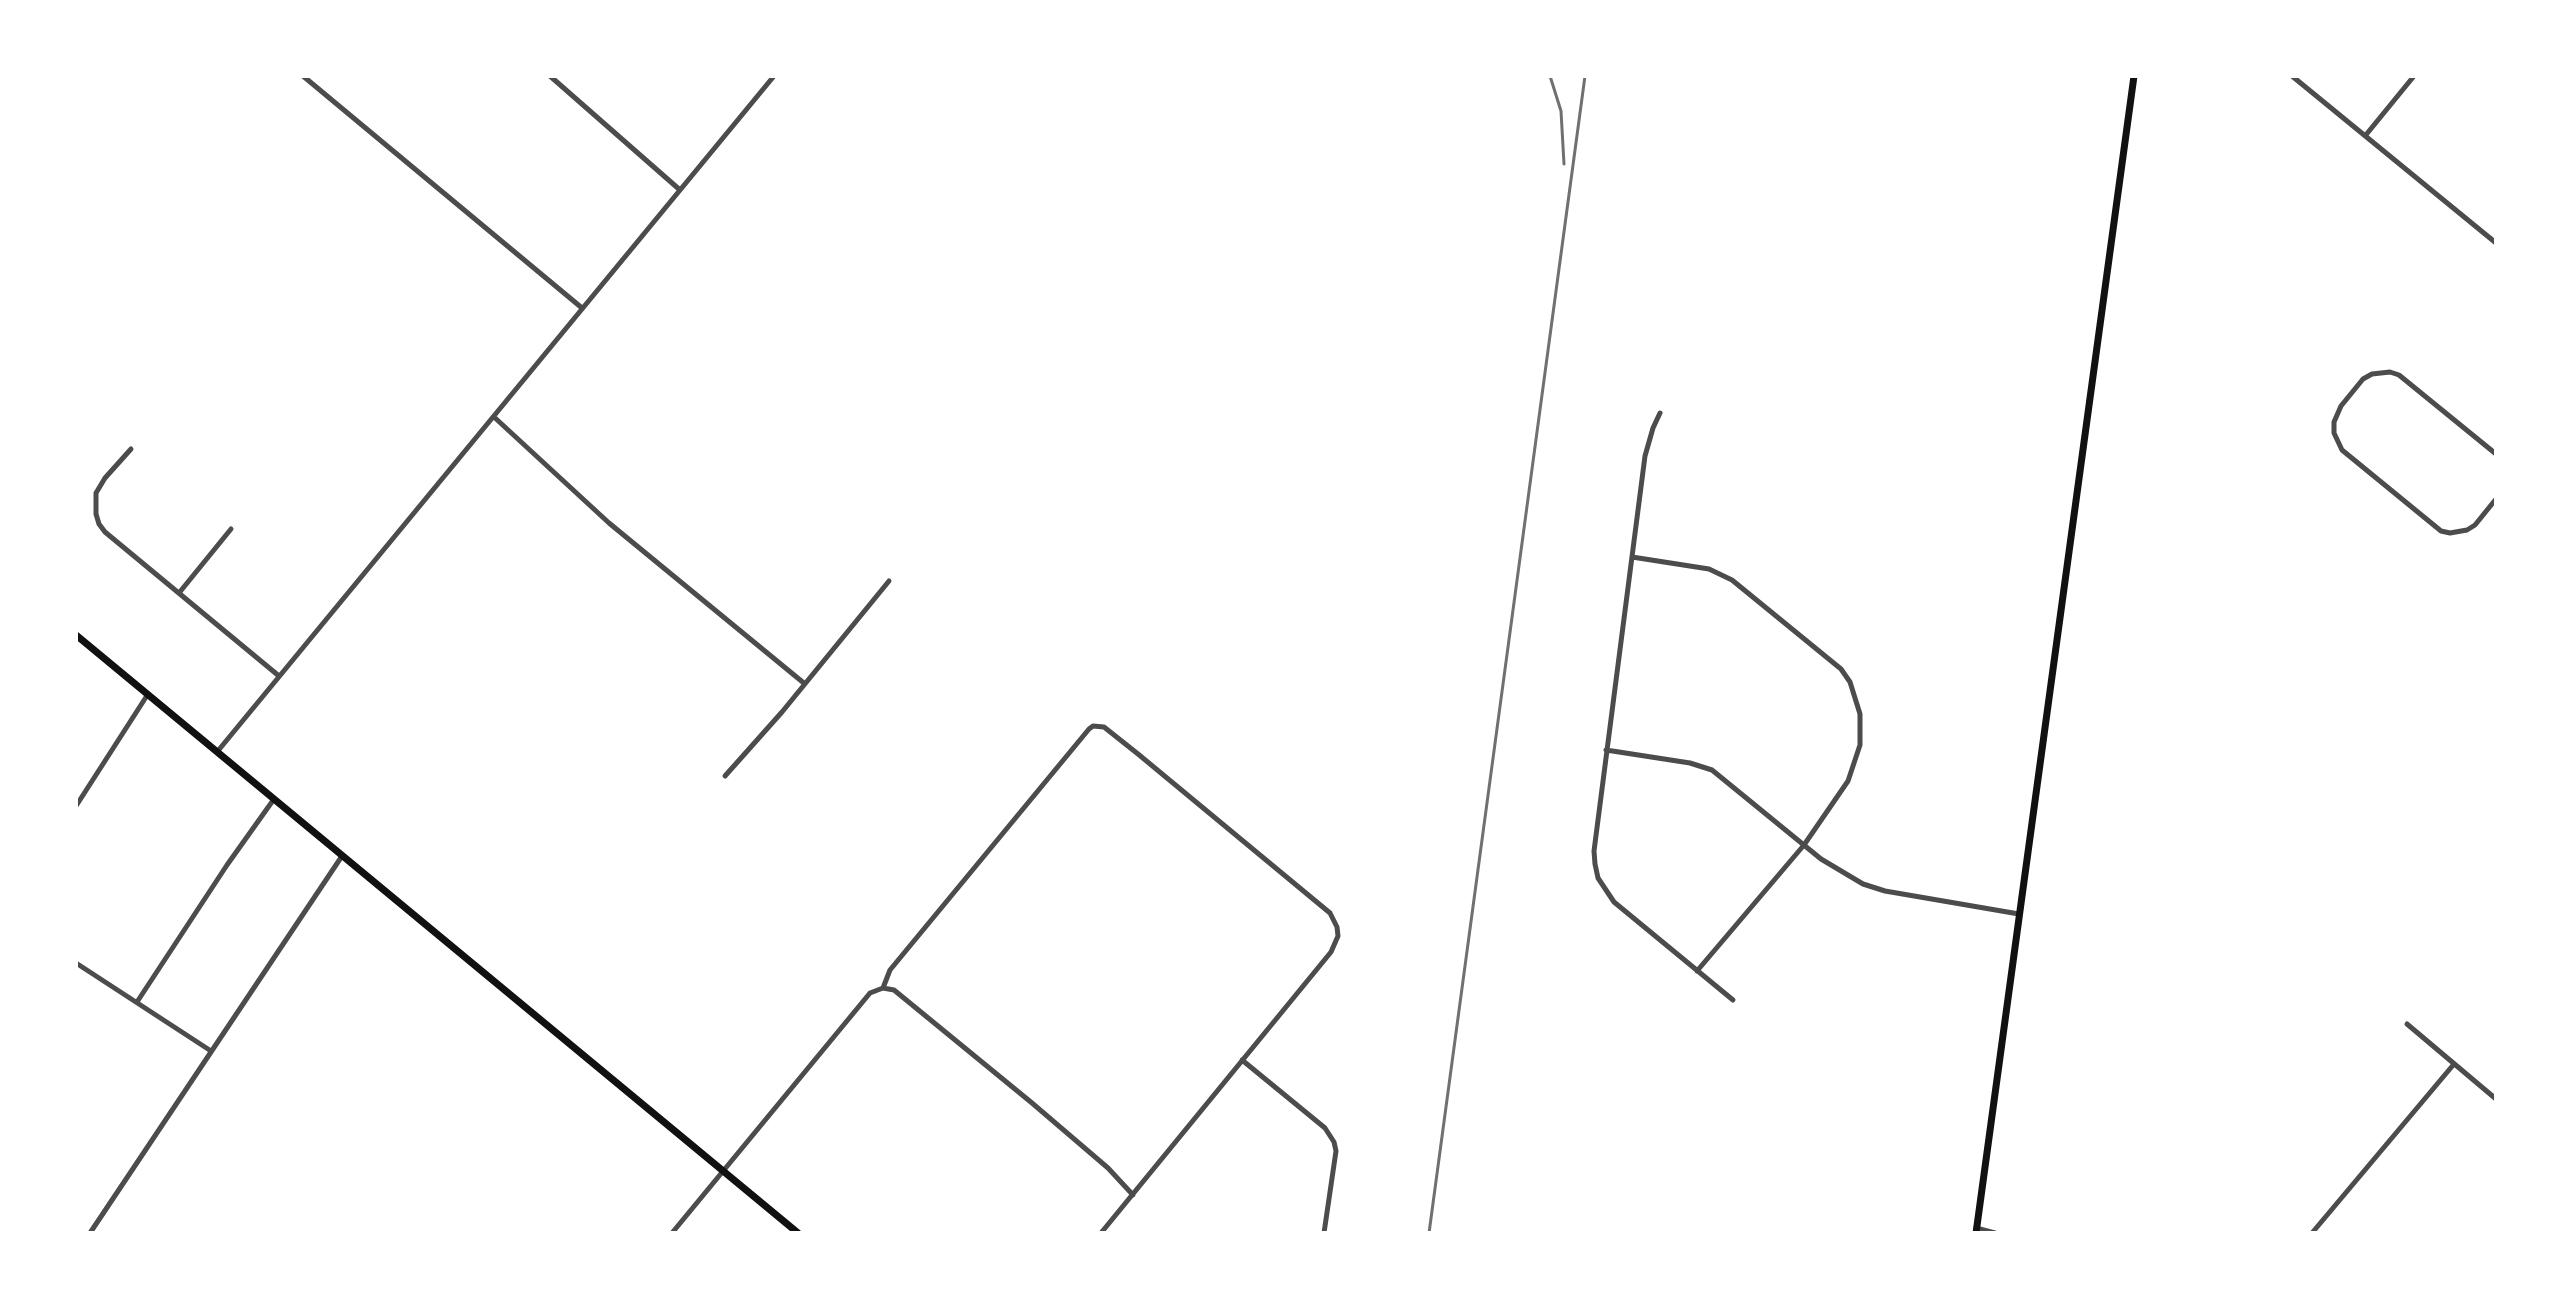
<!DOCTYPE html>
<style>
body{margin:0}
#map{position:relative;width:2572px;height:1309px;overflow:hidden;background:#fff;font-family:"Titillium Web",sans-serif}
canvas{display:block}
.frame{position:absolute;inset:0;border:78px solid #fff;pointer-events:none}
</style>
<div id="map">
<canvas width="2572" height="1309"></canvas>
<div class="frame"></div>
</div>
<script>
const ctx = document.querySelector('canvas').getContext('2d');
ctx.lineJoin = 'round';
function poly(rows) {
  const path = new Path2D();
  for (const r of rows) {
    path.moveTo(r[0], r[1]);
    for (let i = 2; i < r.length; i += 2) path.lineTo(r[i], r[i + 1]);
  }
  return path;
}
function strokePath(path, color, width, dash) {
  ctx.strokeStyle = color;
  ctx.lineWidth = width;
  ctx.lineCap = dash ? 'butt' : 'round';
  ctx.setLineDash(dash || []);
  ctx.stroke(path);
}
strokePath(poly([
 [303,76,582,308],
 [550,76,680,190],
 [2292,76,2496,243],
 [2365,136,2414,76],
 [1660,413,1653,428,1645,456,1594,851,1595,864,1598,878,1614,902,1733,1000],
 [494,417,609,523,805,684],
 [131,449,105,478,96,493,96,514,99,524,105,532,279,676],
 [2496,454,2399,375,2390,372,2372,374,2363,379,2341,406,2334,422,2334,433,2342,450,2441,531,2450,533,2467,530,2475,525,2496,499],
 [1632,557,1709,569,1732,580,1841,669,1850,682,1860,714,1860,745,1848,781,1804,845,1697,971],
 [179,593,231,529],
 [1606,750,1690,763,1712,770,1821,859,1863,884,1885,891,2019,914],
 [217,752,774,76],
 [725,776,782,712,889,581],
 [76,806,148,694],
 [76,963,211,1051],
 [883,988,890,970,1089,729,1093,726,1104,727,1138,754,1330,913,1337,927,1338,936,1331,952,1101,1233],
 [883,988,894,990,1032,1103,1108,1168,1133,1195],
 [137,1002,227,865,274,799],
 [2407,1024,2496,1099],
 [1242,1060,1325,1128,1334,1142,1336,1151,1324,1233],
 [1976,1228,1995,1233],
 [90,1233,342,856],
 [672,1233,870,993,883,988],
 [2312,1233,2454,1064]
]), '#4c4c4c', 5);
strokePath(poly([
 [76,635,798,1233],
 [1976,1233,2134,76]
]), '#111', 7);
strokePath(poly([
 [1550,76,1561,111,1564,164],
 [1429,1233,1585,76]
]), '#707070', 3);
</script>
